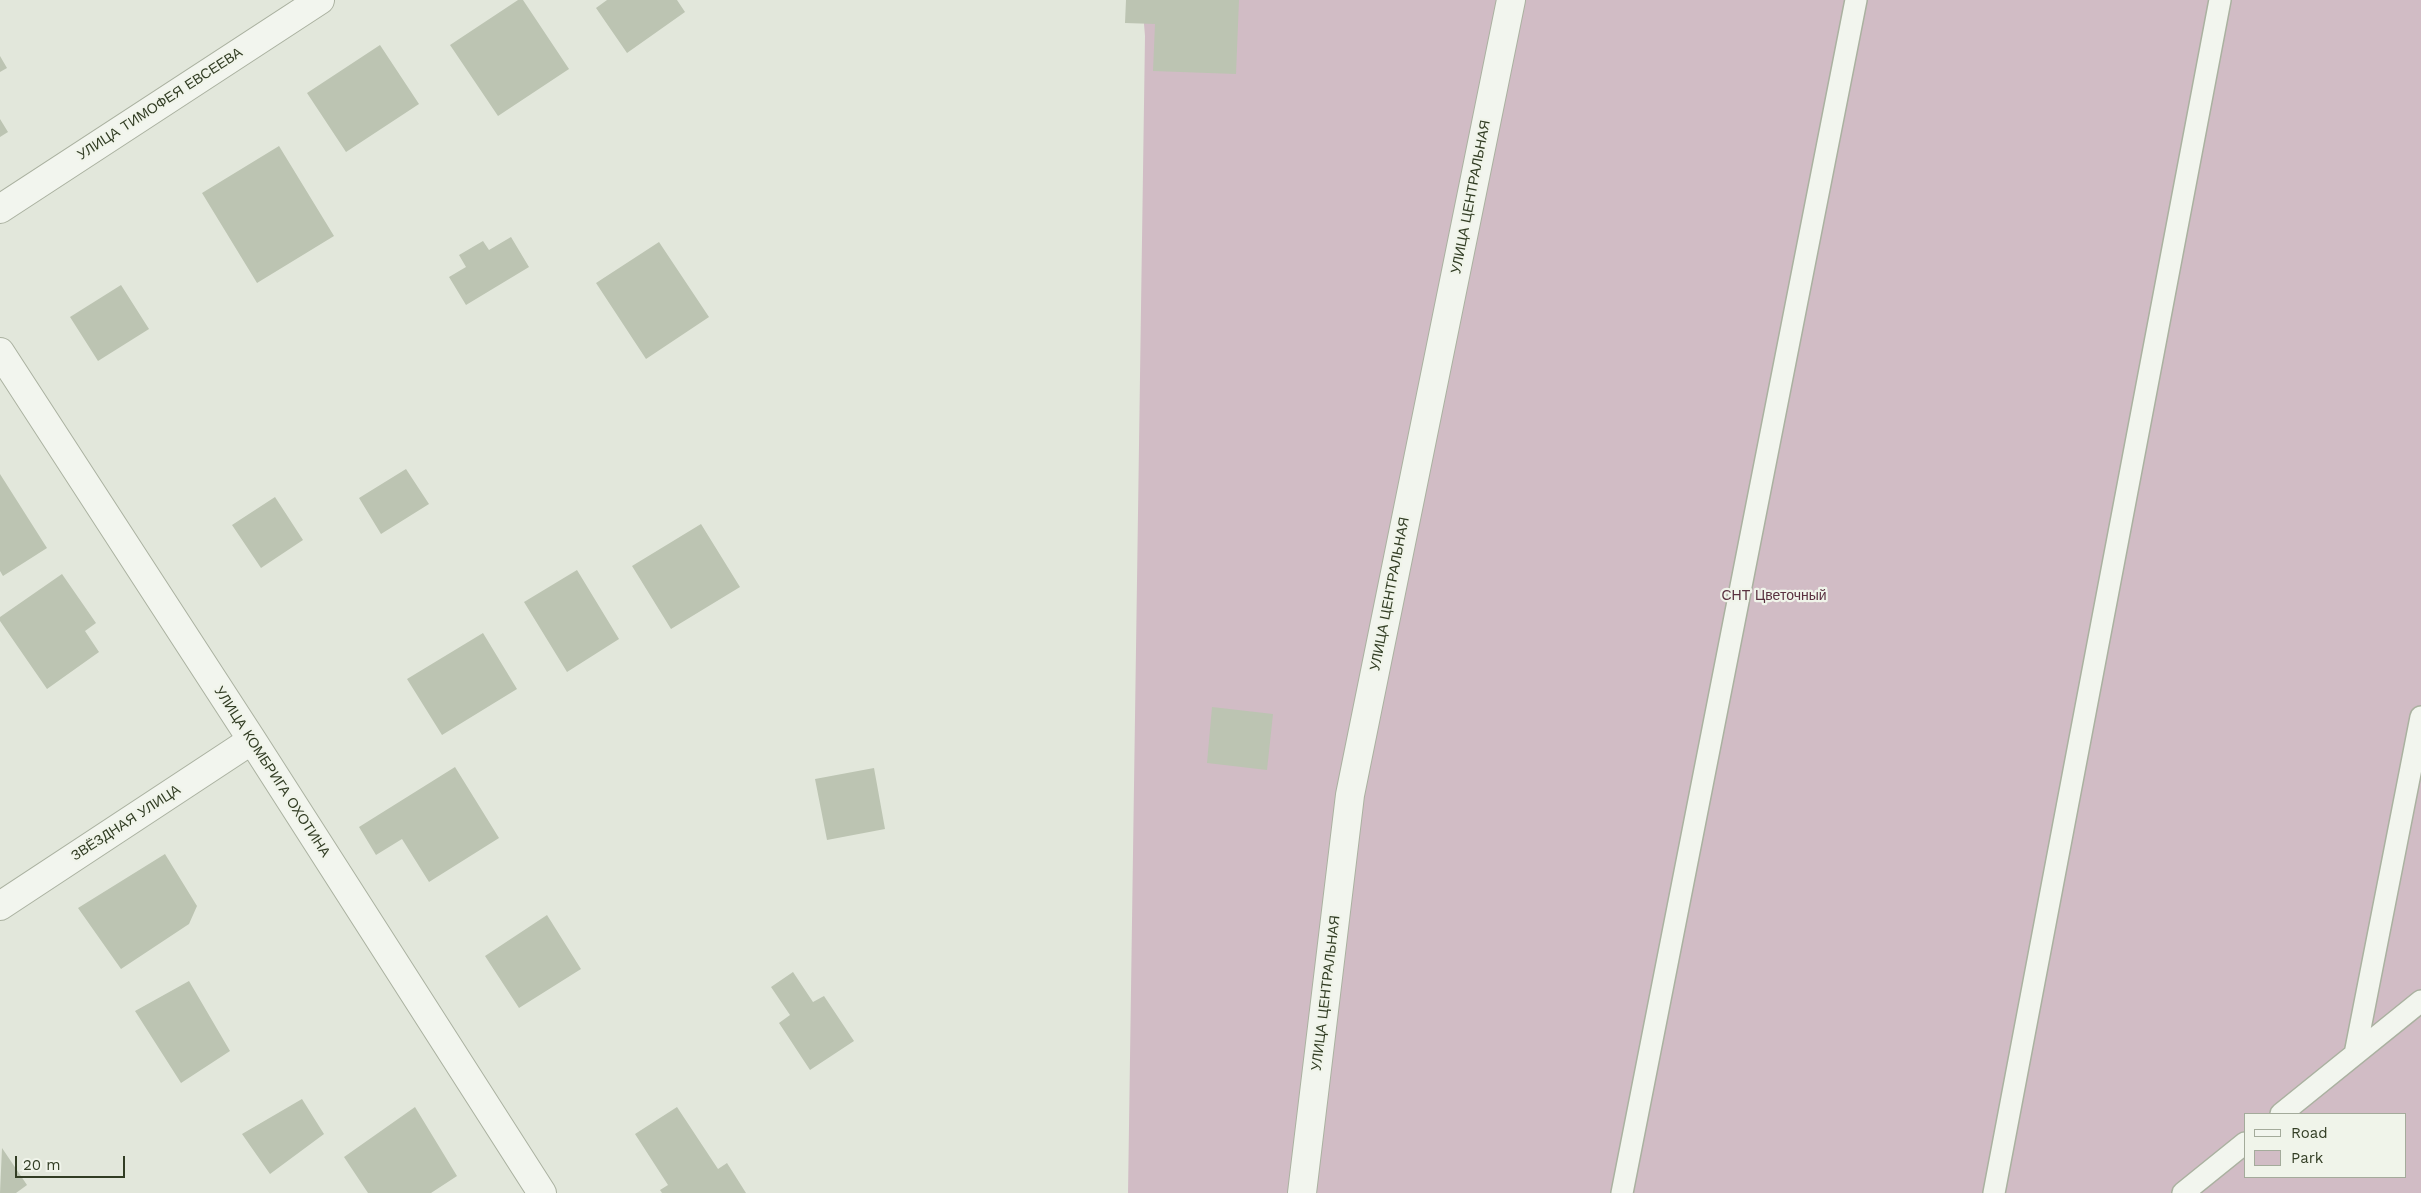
<!DOCTYPE html>
<meta charset="utf-8">
<style>
body{margin:0}
#map{position:relative;width:2421px;height:1193px;overflow:hidden;background:#e2e7db;font-family:"Work Sans",sans-serif}
canvas{display:block}
.legend{position:absolute;left:2244px;top:1113px;width:162px;height:65px;box-sizing:border-box;background:#f0f4ea;border:1px solid #a4ab9b;margin:0;padding:6px 9px;list-style:none;font-size:15px;color:#323d24}
.legend li{display:flex;align-items:center;gap:10px;height:25px}
.legend b{width:25px;border:1px solid #a4ab9b}
.scale{position:absolute;left:15px;top:1156px;width:110px;height:22px;box-sizing:border-box;border:2px solid #323d24;border-top:0;padding-left:6px;font-size:15px;line-height:18px;white-space:nowrap;color:#323d24;-webkit-text-stroke:4px #f0f4ea;paint-order:stroke}
</style>
<div id="map">
<canvas width="2421" height="1193"></canvas>
<ul class="legend">
<li><b style="height:6px;background:#f2f5ee"></b>Road</li>
<li><b style="height:14px;background:#d1bcc5"></b>Park</li>
</ul>
<div class="scale">20 m</div>
</div>
<script>
const ctx = document.querySelector('canvas').getContext('2d');
ctx.lineJoin = 'round';
function paint(path, color) {
  ctx.fillStyle = color;
  ctx.fill(path, 'evenodd');
}
function poly(rows) {
  const path = new Path2D();
  for (const r of rows) {
    path.moveTo(r[0], r[1]);
    for (let i = 2; i < r.length; i += 2) path.lineTo(r[i], r[i + 1]);
  }
  return path;
}
function strokePath(path, color, width, dash) {
  ctx.strokeStyle = color;
  ctx.lineWidth = width;
  ctx.lineCap = dash ? 'butt' : 'round';
  ctx.setLineDash(dash || []);
  ctx.stroke(path);
}
function drawText(font, color, halo, rows, align = 'center') {
  ctx.font = font + ' "Work Sans",sans-serif';
  ctx.lineWidth = 4.5;
  ctx.setLineDash([]);
  ctx.textBaseline = 'middle';
  ctx.strokeStyle = halo;
  ctx.fillStyle = color;
  for (const [text, x, y, turn = 0] of rows) {
    ctx.save();
    ctx.translate(x, y);
    ctx.rotate((+turn || 0) * Math.PI / 180);
    ctx.textAlign = isNaN(turn) ? turn : align;
    if (halo) ctx.strokeText(text, 0, 0);
    ctx.fillText(text, 0, 0);
    ctx.restore();
  }
}
paint(poly([
 [1142,0,2421,0,2421,1193,1128,1193,1145,36],
 [2245,1114,2405,1114,2405,1177,2245,1177]
]), '#d1bcc5');
paint(poly([
 [518,0,523,0,569,69,498,116,450,45],
 [607,0,677,0,685,12,627,53,596,8],
 [1126,0,1239,0,1236,74,1153,71,1155,24,1125,23],
 [380,45,419,104,346,152,307,93],
 [0,56,7,68,0,72],
 [0,119,8,132,0,137],
 [279,146,334,236,257,283,202,193],
 [511,237,529,267,466,305,449,277,466,267,459,255,483,241,489,250],
 [659,242,709,317,646,359,596,283],
 [121,285,149,329,98,361,70,317],
 [406,469,429,504,381,534,359,498],
 [0,474,47,548,3,576,0,571],
 [275,497,303,540,261,568,232,525],
 [701,524,740,587,671,629,632,566],
 [577,570,619,639,567,672,524,602],
 [62,574,96,623,85,631,99,652,47,689,0,621,0,617],
 [483,633,517,689,442,735,407,679],
 [1212,707,1273,714,1267,770,1207,763],
 [455,767,499,838,429,882,402,839,376,855,359,827],
 [874,768,885,829,827,840,815,779],
 [165,854,197,906,189,924,121,969,78,908],
 [547,915,581,969,519,1008,485,956],
 [793,972,813,1002,824,996,854,1041,810,1070,779,1023,790,1015,771,987],
 [189,981,230,1051,181,1083,135,1011],
 [302,1099,324,1134,270,1174,242,1134],
 [415,1107,457,1176,431,1193,368,1193,344,1157],
 [677,1107,718,1169,727,1163,746,1193,662,1193,660,1190,668,1185,635,1134],
 [2,1148,27,1185,16,1193,0,1193]
]), '#bcc4b2');
const lane = poly([
 [2355,1054,2421,717],
 [2281,1114,2421,1001],
 [1622,1193,1856,0],
 [1994,1193,2220,0],
 [2183,1193,2245,1143]
]);
const street = poly([
 [0,209,320,0],
 [0,352,252,740,542,1193],
 [0,906,252,740],
 [1302,1193,1350,795,1511,0]
]);
strokePath(lane, '#aab1a0', 24);
strokePath(street, '#aab1a0', 30);
strokePath(lane, '#f2f5ee', 21);
strokePath(street, '#f2f5ee', 28);
drawText('14px', '#323d24', '#f0f4ea', [
 ["УЛИЦА ТИМОФЕЯ ЕВСЕЕВА",160,104,-33],
 ["УЛИЦА ЦЕНТРАЛЬНАЯ",1471,197,-79],
 ["УЛИЦА ЦЕНТРАЛЬНАЯ",1390,594,-79],
 ["УЛИЦА КОМБРИГА ОХОТИНА",272,772,57],
 ["ЗВЁЗДНАЯ УЛИЦА",126,823,-33],
 ["УЛИЦА ЦЕНТРАЛЬНАЯ",1326,993,-83]
]);
drawText('14px', '#5a3140', '#f0f4ea', [
 ["СНТ Цветочный",1774,596]
]);
</script>
